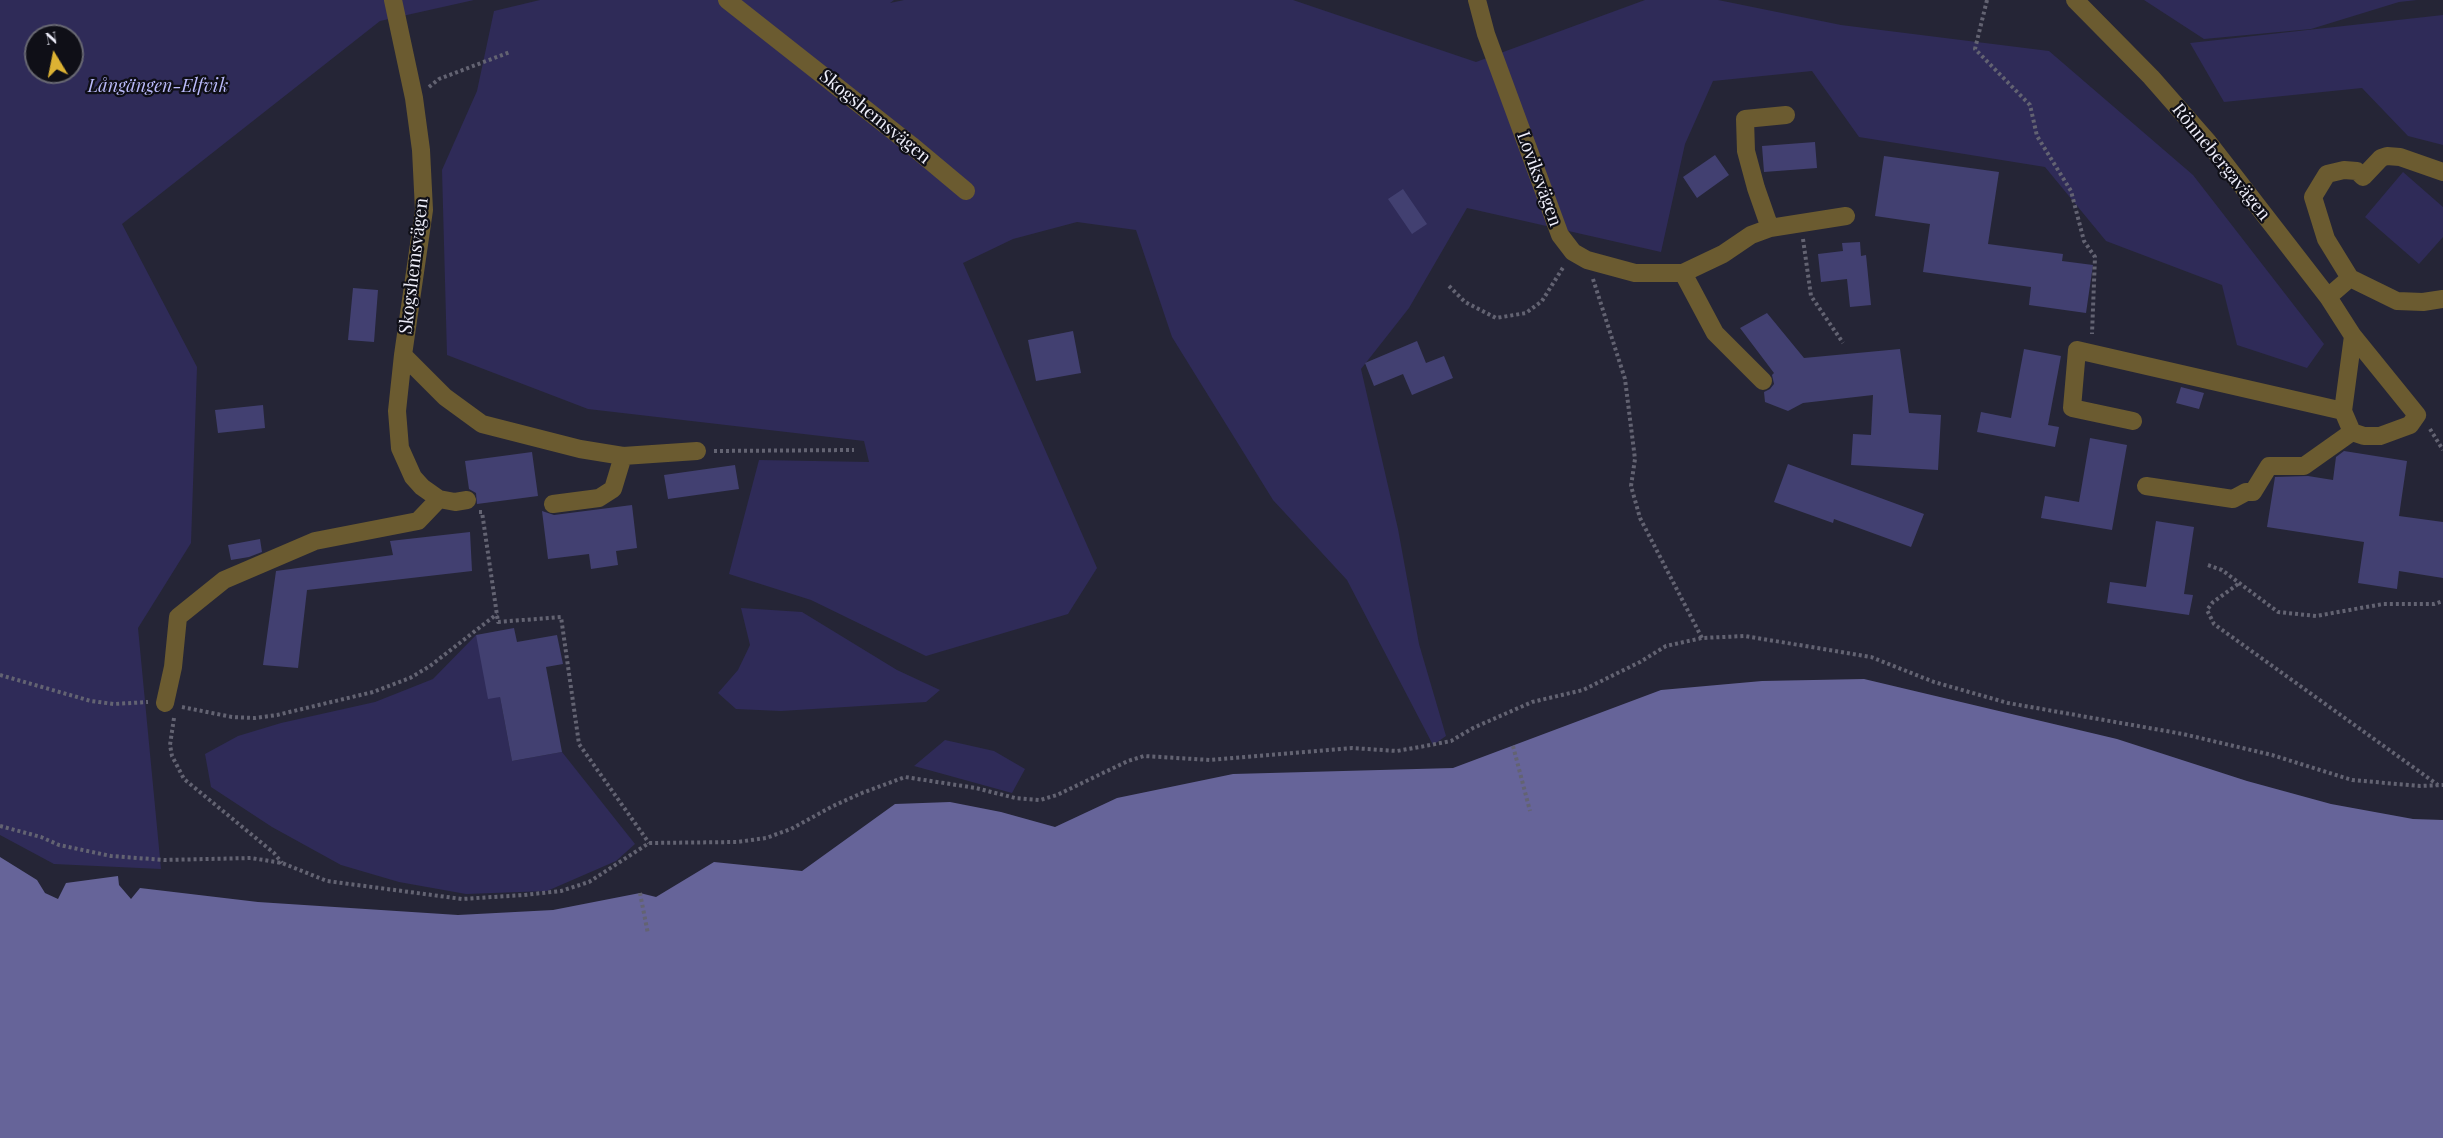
<!DOCTYPE html>
<meta charset="utf-8">
<style>
body{margin:0}
#map{position:relative;width:2443px;height:1138px;overflow:hidden;background:#252536;font-family:"Playfair Display",serif}
canvas{display:block}
.north{position:absolute;left:24px;top:24px;width:60px;height:60px;box-sizing:border-box;background:#0f0f17;border:2px solid #686872;border-radius:50%;rotate:350deg;font-size:16px;font-weight:700;line-height:24px;text-align:center;color:#eeeefa}
.north::after{content:'';display:block;margin:auto;width:21px;height:27px;background:#dcb233;clip-path:polygon(50% 0,100% 100%,50% 72%,0 100%)}
</style>
<div id="map">
<canvas width="2443" height="1138"></canvas>
<div class="north">N</div>
</div>
<script>
const ctx = document.querySelector('canvas').getContext('2d');
ctx.lineJoin = 'round';
function paint(path, color) {
  ctx.fillStyle = color;
  ctx.fill(path, 'evenodd');
}
function poly(rows) {
  const path = new Path2D();
  for (const r of rows) {
    path.moveTo(r[0], r[1]);
    for (let i = 2; i < r.length; i += 2) path.lineTo(r[i], r[i + 1]);
  }
  return path;
}
function strokePath(path, color, width, dash) {
  ctx.strokeStyle = color;
  ctx.lineWidth = width;
  ctx.lineCap = dash ? 'butt' : 'round';
  ctx.setLineDash(dash || []);
  ctx.stroke(path);
}
function drawText(font, color, halo, rows, align = 'center') {
  ctx.font = font + ' "Playfair Display",serif';
  ctx.lineWidth = 4.5;
  ctx.setLineDash([]);
  ctx.textBaseline = 'middle';
  ctx.strokeStyle = halo;
  ctx.fillStyle = color;
  for (const [text, x, y, turn = 0] of rows) {
    ctx.save();
    ctx.translate(x, y);
    ctx.rotate((+turn || 0) * Math.PI / 180);
    ctx.textAlign = isNaN(turn) ? turn : align;
    if (halo) ctx.strokeText(text, 0, 0);
    ctx.fillText(text, 0, 0);
    ctx.restore();
  }
}
paint(poly([
 [0,0,474,0,380,21,122,224,197,367,191,543,138,628,161,869,54,864,0,835],
 [36,36,72,36,72,72,36,72],
 [540,0,894,0,890,3,904,0,1293,0,1476,62,1645,0,1718,0,1841,25,2049,51,2193,175,2324,344,2307,368,2237,345,2222,285,2106,241,2045,167,1859,137,1812,71,1713,81,1685,144,1661,252,1467,208,1409,308,1361,369,1398,529,1419,644,1446,736,1433,745,1347,580,1273,500,1172,337,1136,230,1077,222,1013,239,963,263,1097,568,1068,614,926,656,811,600,729,574,759,460,869,462,864,441,588,409,447,355,442,170,477,91,494,11],
 [2144,0,2417,0,2399,2,2311,29,2204,39],
 [2443,15,2443,145,2408,136,2362,88,2224,102,2190,43],
 [2403,172,2443,207,2443,237,2419,264,2365,217],
 [741,608,802,612,897,670,940,690,926,702,781,711,736,709,718,693,738,670,750,645],
 [476,635,500,697,512,761,562,752,635,844,616,861,547,891,466,894,399,882,341,865,272,827,211,787,205,754,238,736,281,723,375,702,433,679],
 [945,740,994,751,1025,769,1012,793,914,766]
]), '#2f2b58');
paint(poly([
 [1864,679,2117,739,2247,781,2331,804,2413,819,2443,820,2443,1138,0,1138,0,857,37,880,45,893,58,899,66,883,118,876,119,885,131,899,140,888,258,902,458,915,553,910,640,893,656,897,714,862,802,871,895,804,950,802,1001,812,1055,827,1117,798,1233,774,1453,768,1661,690,1762,681]
]), '#666499');
paint(poly([
 [1815,142,1817,168,1764,172,1762,146],
 [1715,155,1729,175,1697,198,1683,177],
 [1884,156,1999,172,1988,244,2063,254,2062,261,2093,265,2086,313,2029,305,2031,287,1923,272,1930,224,1875,216],
 [1403,189,1427,224,1412,234,1388,199],
 [1860,242,1861,256,1866,255,1871,305,1850,307,1847,279,1821,282,1818,254,1843,251,1842,243],
 [353,288,378,290,374,342,348,340],
 [1767,313,1804,358,1900,349,1909,413,1941,415,1938,470,1851,465,1853,434,1871,435,1873,395,1803,403,1788,411,1765,402,1764,392,1770,389,1774,384,1772,375,1774,373,1740,328],
 [1073,331,1081,373,1036,381,1028,340],
 [1417,341,1426,363,1444,356,1453,378,1412,395,1403,374,1374,386,1365,363],
 [2024,349,2061,356,2048,425,2059,427,2055,447,1977,432,1981,412,2011,418],
 [2181,387,2204,393,2199,409,2176,403],
 [263,405,265,428,218,433,215,410],
 [2090,438,2127,445,2112,530,2041,518,2045,496,2079,502],
 [2344,451,2407,461,2399,516,2443,522,2443,578,2399,571,2397,589,2358,583,2364,542,2267,527,2275,477,2308,476,2333,480,2336,457],
 [532,452,538,496,477,504,476,493,469,489,465,461],
 [1788,464,1924,514,1911,547,1834,519,1833,523,1774,502],
 [735,465,739,489,668,499,664,475],
 [632,505,637,548,616,551,618,565,591,569,589,554,548,559,542,511,554,515],
 [2156,521,2194,527,2184,594,2193,595,2189,615,2107,603,2110,582,2146,587],
 [470,532,472,571,307,590,298,668,263,665,276,571,393,555,390,541],
 [260,539,262,552,249,557,231,560,228,545],
 [514,628,517,642,557,635,563,664,546,667,562,752,512,761,500,697,488,699,476,635]
]), '#424071');
strokePath(poly([
 [1987,0,1975,49,2030,105,2037,136,2071,191,2084,241,2095,257,2092,334],
 [429,87,439,79,510,52],
 [1803,239,1811,296,1843,343],
 [1593,279,1625,379,1635,459,1631,486,1640,518,1702,638],
 [1449,286,1465,302,1496,318,1526,313,1542,301,1564,266],
 [2430,429,2443,450],
 [714,451,854,450],
 [479,512,482,512,498,622,561,617,579,744,649,843],
 [2208,565,2222,570,2278,612,2316,616,2383,604,2434,604,2443,601],
 [2238,584,2213,602,2207,610,2214,624,2438,785],
 [0,675,91,701,114,704,148,702],
 [182,707,232,717,255,718,277,715,373,692,410,678,430,666,497,614],
 [174,718,170,745,172,756,184,779,274,853,282,863],
 [1513,746,1530,811],
 [0,826,41,837,59,845,111,856,164,860,251,858,282,863,327,881,462,899,524,895,561,891,589,882,649,843,737,842,766,838,791,829,833,806,862,793,905,777,976,788,1015,798,1040,800,1057,795,1128,761,1144,756,1210,760,1352,748,1397,751,1425,746,1451,741,1473,728,1532,702,1583,690,1640,662,1666,646,1702,638,1745,636,1871,657,1934,682,2008,703,2183,734,2272,755,2352,780,2420,786,2443,785],
 [640,893,648,934]
]), '#636372', 4, [3, 3]);
strokePath(poly([
 [393,0,414,98,421,150,424,210,403,355,397,411,400,448,413,477,422,487,439,499,455,502,467,500],
 [727,0,911,145,966,191],
 [1477,0,1486,34,1560,235,1573,252,1587,260,1635,273,1683,273,1723,254,1751,235,1770,228,1846,216],
 [2075,0,2151,77,2208,142,2328,297,2353,336,2417,415,2410,425,2380,436,2364,436,2352,432,2343,411,2353,336],
 [1770,228,1756,188,1746,151,1745,119,1786,115],
 [1683,273,1715,333,1763,381],
 [2350,278,2397,301,2423,302,2443,299],
 [2328,297,2350,278,2326,239,2313,197,2327,174,2344,170,2357,171,2363,177,2381,158,2387,156,2400,157,2443,172],
 [403,355,445,397,482,424,580,449,623,456,697,451],
 [2133,421,2072,408,2077,350,2343,411],
 [2146,486,2233,499,2246,492,2253,492,2269,466,2304,466,2352,432],
 [553,504,599,498,613,489,623,456],
 [165,703,173,667,178,617,224,580,315,541,418,521,439,499]
]), '#6b5b30', 18);
drawText('italic 18px', '#babafa', '#0f0f17', [
 ["Långängen-Elfvik",158,86]
]);
drawText('18px', '#eeeefa', '#0f0f17', [
 ["Skogshemsvägen",875,117,39],
 ["Rönnebergavägen",2221,162,51],
 ["Loviksvägen",1539,179,70],
 ["Skogshemsvägen",414,266,-83]
]);
</script>
